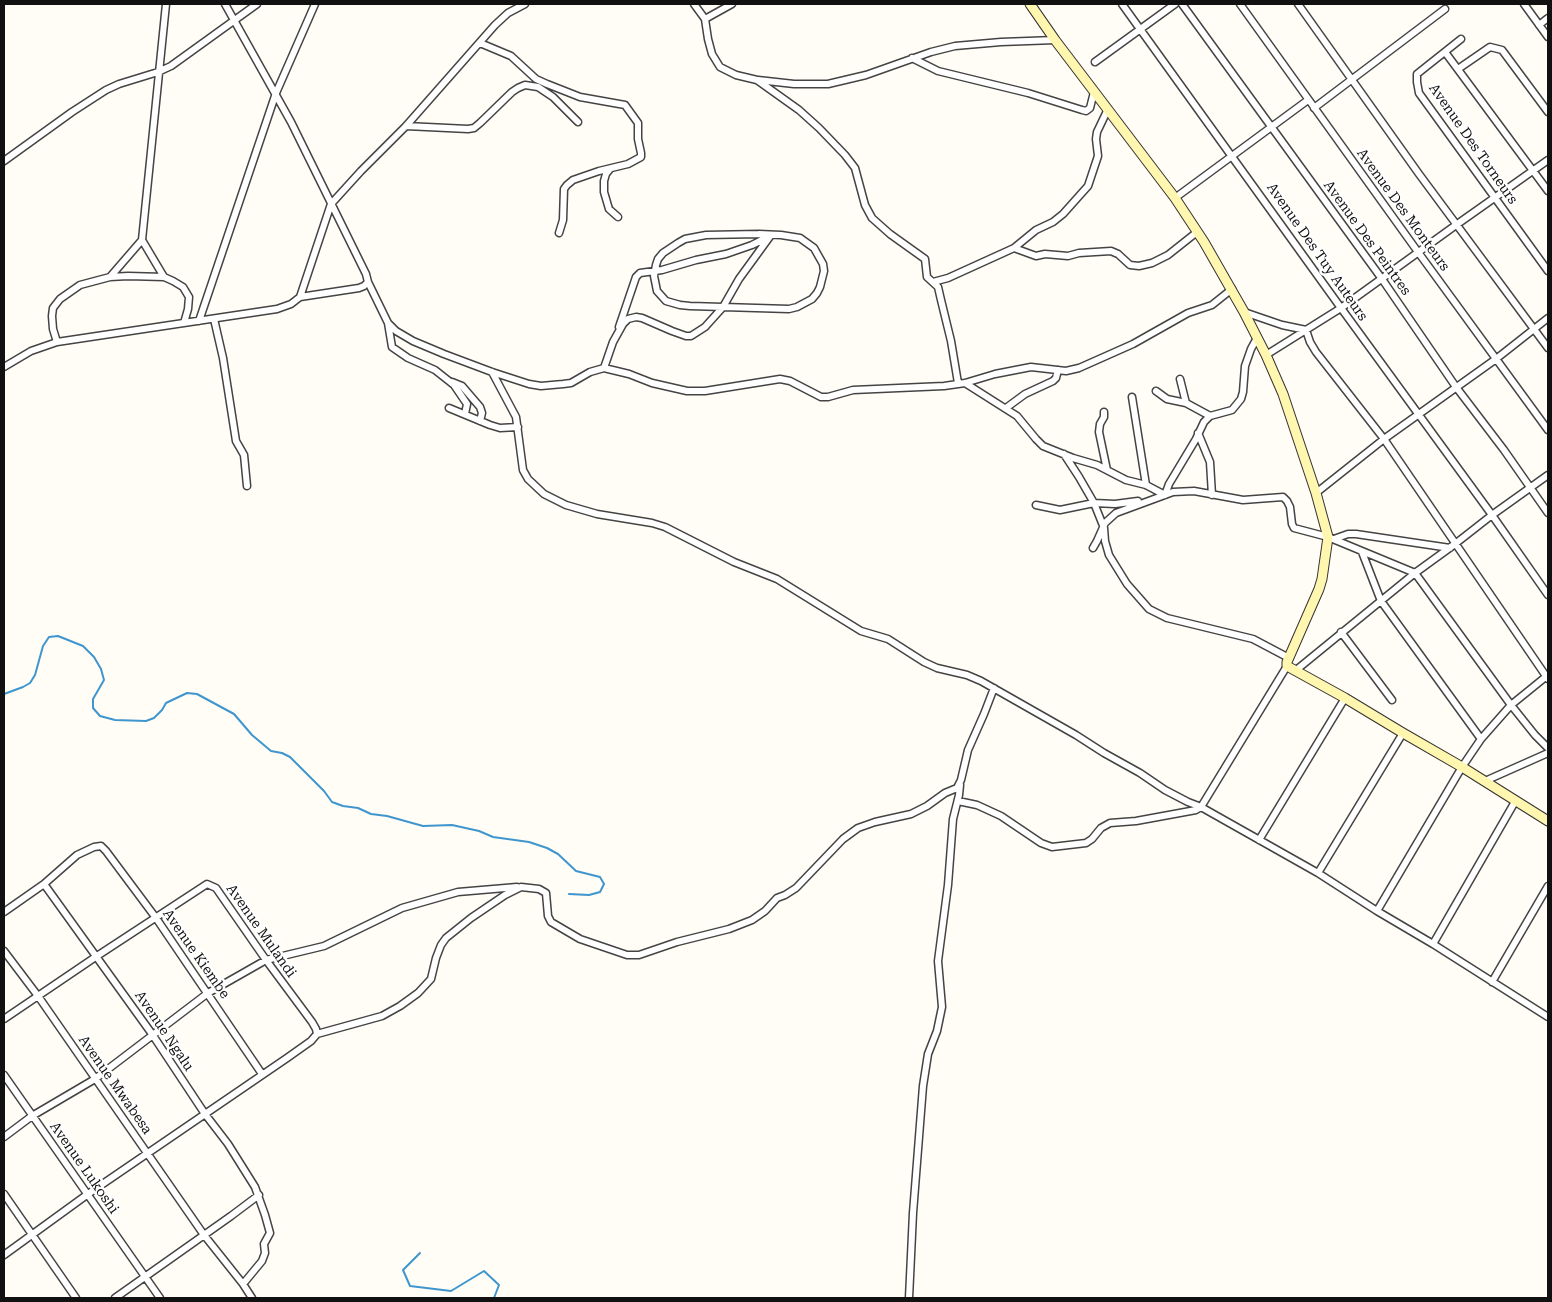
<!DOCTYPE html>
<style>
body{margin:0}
#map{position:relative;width:1552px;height:1302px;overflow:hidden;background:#fffdf5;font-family:"Roboto Serif",serif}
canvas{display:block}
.frame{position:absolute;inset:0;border:5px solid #111;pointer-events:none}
</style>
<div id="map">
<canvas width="1552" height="1302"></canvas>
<div class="frame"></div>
</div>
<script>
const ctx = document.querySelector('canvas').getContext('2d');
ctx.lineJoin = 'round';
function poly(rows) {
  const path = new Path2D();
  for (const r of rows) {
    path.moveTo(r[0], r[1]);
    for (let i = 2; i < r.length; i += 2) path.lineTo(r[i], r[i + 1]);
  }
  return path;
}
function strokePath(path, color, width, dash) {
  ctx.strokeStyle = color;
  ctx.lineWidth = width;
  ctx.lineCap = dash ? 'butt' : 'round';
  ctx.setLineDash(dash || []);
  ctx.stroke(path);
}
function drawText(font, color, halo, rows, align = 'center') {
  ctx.font = font + ' "Roboto Serif",serif';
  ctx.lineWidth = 5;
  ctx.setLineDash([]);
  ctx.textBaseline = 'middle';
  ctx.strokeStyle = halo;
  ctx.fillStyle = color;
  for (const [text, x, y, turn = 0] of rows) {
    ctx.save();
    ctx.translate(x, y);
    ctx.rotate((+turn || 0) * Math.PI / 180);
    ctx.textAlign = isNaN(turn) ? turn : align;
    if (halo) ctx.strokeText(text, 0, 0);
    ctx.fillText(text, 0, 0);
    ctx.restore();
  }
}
strokePath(poly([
 [4,694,23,687,30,683,35,675,43,646,49,637,58,636,83,646,94,657,101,669,104,680,93,699,93,708,100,716,115,720,146,721,154,718,162,710,166,703,187,693,197,694,234,714,252,735,271,751,282,753,290,757,324,791,332,802,343,806,358,808,371,814,387,816,423,826,452,825,479,831,493,837,529,842,547,848,558,854,576,871,600,877,604,884,600,892,589,895,569,894],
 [420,1253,403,1270,410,1286,451,1291,484,1271,499,1285,494,1298]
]), '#3f96cf', 2);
const street = poly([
 [694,4,705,19,708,39,712,54,720,67,736,75,757,80,799,110,819,128,845,155,855,168,865,205,872,218,890,234,925,259,927,277,938,287,941,300,951,341,958,383],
 [1122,4,1341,308,1492,515,1548,595],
 [1182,4,1382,279,1456,387,1504,450,1548,513],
 [1240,4,1418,252,1548,430],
 [1298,4,1419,174,1548,348],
 [1524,4,1548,37],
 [705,19,732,4],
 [1539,25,1548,18],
 [1461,39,1417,74,1417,82,1419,93,1548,271],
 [480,43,511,56,536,79,547,84,580,97,625,105,638,123,638,139,641,153,641,157,628,164,599,171,573,180,567,185,564,189,563,220,559,233],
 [1445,52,1548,191],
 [912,58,938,71,1028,93,1082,110,1086,111,1090,108,1094,92],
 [1095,62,1175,4],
 [1458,69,1490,47,1502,50,1548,112],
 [758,80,794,84,828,84,866,75,931,52,955,46,1001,42,1055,40],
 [1314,108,1445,9],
 [406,126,468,129,474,128,480,123,512,92,518,88,525,85,538,87,553,97,578,122],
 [4,161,72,112,106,90,119,84,158,72,171,66,257,4],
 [610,169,606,174,604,181,604,192,609,209,618,217],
 [1175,198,1308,100],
 [759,234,781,235,800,238,814,248,823,264,824,271,820,287,817,293,812,299,797,307,789,309,690,306,680,305,666,301,657,291,654,276,656,265,658,259,663,253,678,243,685,239,706,235,759,234],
 [142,240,164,277],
 [1014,248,1036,256,1045,254,1068,256,1079,253,1111,251,1118,254,1130,265,1139,266,1152,263,1168,255,1197,232],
 [110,277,142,240,166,4],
 [368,282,388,323,396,331,413,341,444,354,492,372,529,384,541,386,563,384,571,383,590,372,604,368,629,374,652,383,687,391,705,391,780,379,790,381,821,397,828,397,853,390,944,386,965,383,995,374,1031,367,1066,371,1079,368,1133,344,1188,313,1212,305,1232,289],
 [933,282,948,278,1014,248,1036,230,1053,222,1063,214,1088,186,1098,156,1096,139,1097,132,1108,109],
 [300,297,331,204,361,171,406,126,495,25,508,13,525,4],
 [1244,312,1282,325,1306,330,1310,342,1316,352,1384,439,1548,679],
 [214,319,223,358,236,441,244,455,247,486],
 [199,321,276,93,315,4],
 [388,323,392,347,408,358,435,370,454,385,467,404,465,414],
 [619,327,636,277,640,273,662,270,696,260,726,254,752,245,768,237],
 [57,342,53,329,52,316,53,308,60,299,80,285,110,277,128,276,164,277,173,281,183,287,189,297,188,309,184,323],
 [1266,355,1341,308,1456,225,1548,160],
 [4,367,31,351,57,342,277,309,291,304,300,297,359,288,364,286,368,282,366,274,291,122,225,4],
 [604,368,613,342,623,324,628,319,636,317,642,318,672,331,686,336,691,336,705,327,723,307,739,279,771,235],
 [492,372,516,417,523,470,528,479,544,494,566,505,597,514,652,523,665,527,734,562,777,579,861,631,888,639,924,662,937,668,967,675,981,681,1076,735,1104,753,1140,773,1165,790,1188,802,1201,807,1318,873,1377,911,1433,944,1548,1017],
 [1180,379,1186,403],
 [452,382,462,386,480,407,482,413,480,421],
 [965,383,1017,416,1036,439,1043,446,1073,458,1097,465,1126,480,1146,485,1165,495],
 [1156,391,1167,399,1186,403,1210,416],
 [1132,397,1146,485],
 [449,408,490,425,500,428,518,427],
 [1006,408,1025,394,1053,381,1056,378,1058,370],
 [1104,412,1104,417,1100,424,1099,432,1107,470],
 [1198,433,1210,462,1212,495],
 [1064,454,1079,477,1094,503,1104,528,1105,541,1109,555,1127,584,1149,609,1167,618,1253,639,1289,658],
 [1316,493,1384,439,1496,359,1548,318],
 [1165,495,1169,484,1196,439,1204,422,1210,416,1232,410,1241,399,1243,392,1245,366,1251,349,1257,338],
 [1036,505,1060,510,1094,503,1115,504,1138,501],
 [1334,539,1348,534,1356,534,1450,548],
 [1093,548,1097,541,1105,523,1116,513,1173,492,1194,491,1243,500,1283,497,1287,501,1290,507,1292,524,1294,528,1328,537,1415,573,1511,705,1535,735,1548,748],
 [1362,552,1381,601,1481,739,1462,767,1377,911],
 [1341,632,1392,700],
 [1295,671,1415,573,1455,544,1492,515,1548,475],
 [1481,739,1511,705,1548,675],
 [1485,781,1548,753],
 [958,801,977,805,1001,816,1041,843,1052,847,1086,843,1092,839,1101,828,1110,823,1136,821,1196,810,1201,807,1287,666],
 [1259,840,1345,698],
 [1318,873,1403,733],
 [44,884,152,1034,205,1114,228,1144,255,1187,265,1215,270,1233,264,1244,265,1253,262,1261,243,1284],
 [4,912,44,884,77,855,94,847,101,846,106,851,156,918,262,1074],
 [1433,944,1516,800],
 [4,951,38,996,204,1235,243,1284,252,1298],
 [1492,982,1548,886],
 [4,1019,97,956,207,884,216,888,266,960,312,1022,316,1029,317,1034,311,1041,287,1058,88,1194,4,1255],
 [317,1034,382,1016,400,1006,418,993,431,979,436,958,441,945,446,938,471,918,505,895,521,887,539,889,546,893,548,916,551,922,580,939,627,955,639,955,677,942,729,929,752,920,765,911,777,898,785,895,796,888,843,839,858,828,875,822,911,814,927,806,945,793,957,788,961,780,968,750,984,714,994,688],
 [4,1075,160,1298],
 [4,1137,32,1116,95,1079,208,993,266,960,324,946,402,908,458,892,517,887],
 [4,1194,76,1298],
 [115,1298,231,1216,259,1195],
 [909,1298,913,1213,923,1086,928,1054,937,1031,942,1007,938,961,948,885,953,819,959,795,960,785]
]);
const secondary = poly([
 [1030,4,1055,40,1175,198,1204,242,1244,312,1266,355,1283,394,1316,493,1328,537,1322,579,1319,589,1287,662,1287,666,1345,698,1403,733,1462,767,1548,821]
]);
strokePath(street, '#444', 9);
strokePath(secondary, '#333', 11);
strokePath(street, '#fff', 6);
strokePath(secondary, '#fff6b0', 9);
drawText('14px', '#111', '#fff', [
 ["Avenue Des Torneurs",1473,144,55],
 ["Avenue Des Monteurs",1403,210,54],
 ["Avenue Des Peintres",1367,238,54],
 ["Avenue Des Tuy Auteurs",1317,252,55],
 ["Avenue Mulandi",261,931,55],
 ["Avenue Kiembe",196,954,55],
 ["Avenue Ngalu",164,1031,56],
 ["Avenue Mwabesa",115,1085,55],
 ["Avenue Lukoshi",84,1168,55]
]);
</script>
